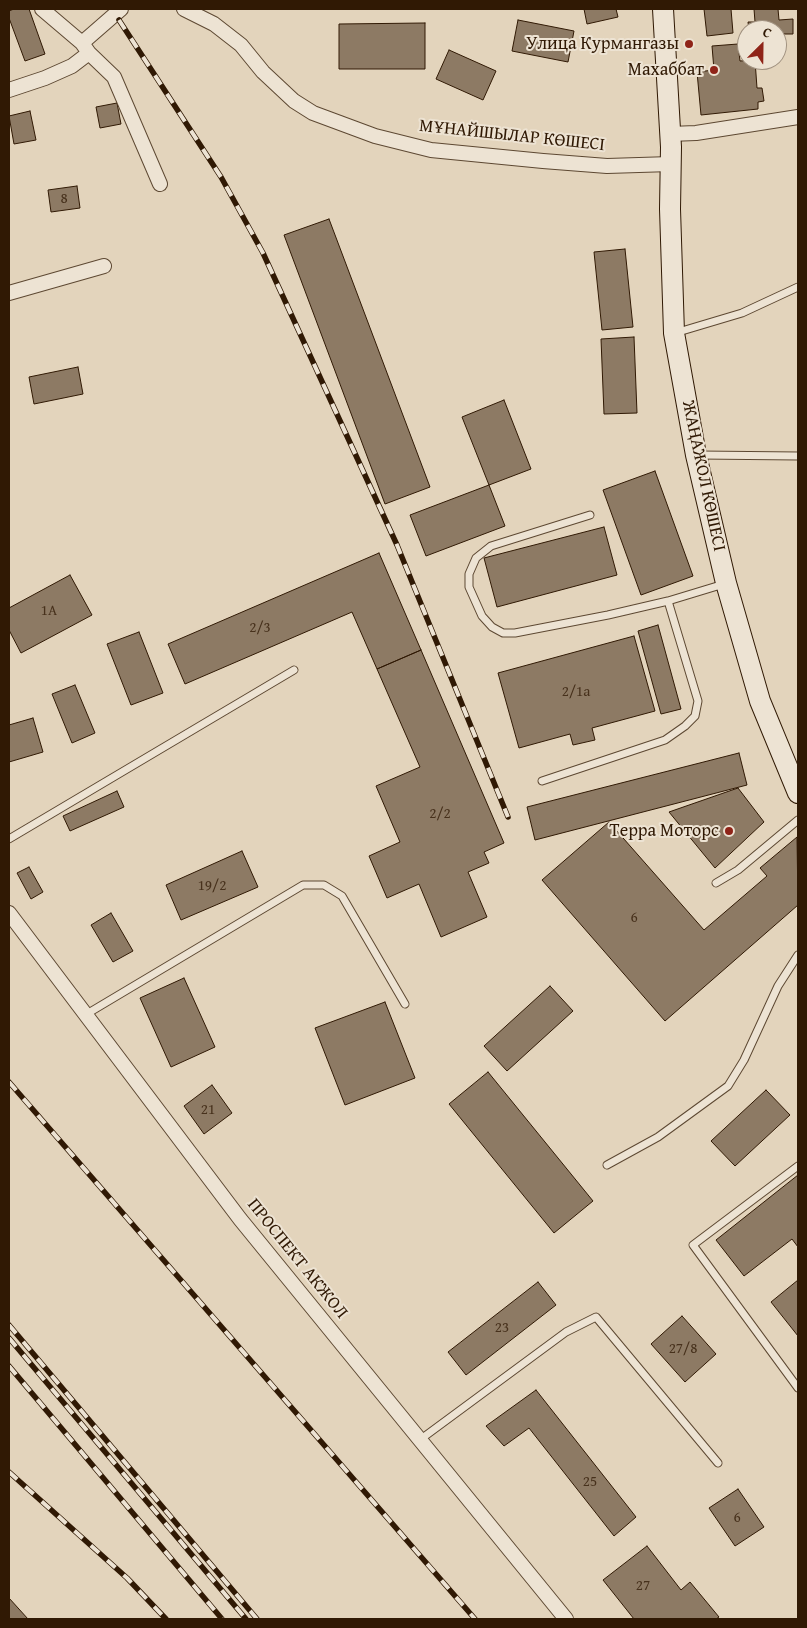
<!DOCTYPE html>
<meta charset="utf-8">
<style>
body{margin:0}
#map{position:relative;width:807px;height:1628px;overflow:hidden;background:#e3d4bc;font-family:"Gentium Book Plus",serif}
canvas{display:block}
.frame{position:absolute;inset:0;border:10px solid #301904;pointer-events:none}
.north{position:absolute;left:737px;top:20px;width:50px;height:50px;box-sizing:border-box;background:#ede3d3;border:1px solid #a19280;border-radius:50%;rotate:23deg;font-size:14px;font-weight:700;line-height:20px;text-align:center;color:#301904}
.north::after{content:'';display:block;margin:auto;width:18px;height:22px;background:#8f2418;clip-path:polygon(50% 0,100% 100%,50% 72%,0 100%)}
</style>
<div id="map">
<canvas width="807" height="1628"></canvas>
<div class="frame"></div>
<div class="north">С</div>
</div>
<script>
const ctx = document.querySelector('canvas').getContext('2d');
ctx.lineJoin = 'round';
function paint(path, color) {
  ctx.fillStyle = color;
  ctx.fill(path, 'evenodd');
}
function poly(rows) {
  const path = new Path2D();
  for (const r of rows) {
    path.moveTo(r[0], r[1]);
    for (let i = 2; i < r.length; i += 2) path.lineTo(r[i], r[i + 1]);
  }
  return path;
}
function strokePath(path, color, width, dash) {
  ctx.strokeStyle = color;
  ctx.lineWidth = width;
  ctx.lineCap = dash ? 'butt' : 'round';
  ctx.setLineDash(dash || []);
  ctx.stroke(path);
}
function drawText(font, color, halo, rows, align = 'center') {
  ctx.font = font + ' "Gentium Book Plus",serif';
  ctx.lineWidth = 4;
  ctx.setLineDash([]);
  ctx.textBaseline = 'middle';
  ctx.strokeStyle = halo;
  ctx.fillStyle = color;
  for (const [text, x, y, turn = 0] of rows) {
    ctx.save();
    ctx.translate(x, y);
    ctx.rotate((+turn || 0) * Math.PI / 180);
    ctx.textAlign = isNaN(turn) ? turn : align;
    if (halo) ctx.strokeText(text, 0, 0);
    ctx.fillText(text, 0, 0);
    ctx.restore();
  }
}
const building = poly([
 [14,9,29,9,45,54,25,61,9,18,9,11,14,9],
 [584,9,616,9,618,17,587,24,584,9],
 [704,9,731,9,733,33,707,36,704,9],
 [754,9,778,9,779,20,793,19,793,34,777,34,777,30,749,30,748,22,755,22,754,9],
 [518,20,574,31,568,62,512,51,518,20],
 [425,23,425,69,339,69,339,24,425,23],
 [738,44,740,61,755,60,757,88,762,88,764,101,758,102,758,109,701,115,697,72,714,70,712,46,738,44],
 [449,50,496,71,483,100,436,79,449,50],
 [117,103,121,124,100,128,96,107,117,103],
 [30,111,36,140,14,144,9,116,30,111],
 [77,186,80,208,51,212,48,190,77,186],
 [329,219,430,487,385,504,284,235,329,219],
 [625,249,633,327,602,330,594,252,625,249],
 [634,337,637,413,604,414,601,339,634,337],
 [78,367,83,394,34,404,29,377,78,367],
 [504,400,531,469,489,485,462,417,504,400],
 [655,471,693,576,641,595,603,490,655,471],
 [489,485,505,526,426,556,410,515,489,485],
 [604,527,617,575,497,607,484,558,604,527],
 [379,553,421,650,377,669,352,612,185,684,168,644,379,553],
 [70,575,92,615,21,653,9,630,9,608,70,575],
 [658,625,681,709,661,714,638,631,658,625],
 [139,632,163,693,131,705,107,644,139,632],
 [634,636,655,711,592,728,595,740,573,745,570,734,519,748,498,673,634,636],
 [421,650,504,843,484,852,489,863,468,872,487,917,441,937,419,884,387,898,369,856,400,842,376,786,420,767,377,669,421,650],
 [75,685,95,733,72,743,52,694,75,685],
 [33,718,43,752,9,762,9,725,33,718],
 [739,753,747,785,535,840,527,807,739,753],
 [738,788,764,822,715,868,669,812,738,788],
 [117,791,124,807,70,831,63,816,117,791],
 [609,822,704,930,767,876,760,868,797,837,798,905,665,1021,542,880,609,822],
 [242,851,258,887,181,920,166,885,242,851],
 [29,867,43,892,31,899,17,873,29,867],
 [111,913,133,951,113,962,91,925,111,913],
 [184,978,215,1047,171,1067,140,998,184,978],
 [550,986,573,1011,507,1071,484,1046,550,986],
 [385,1002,415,1078,345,1105,315,1028,385,1002],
 [488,1072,593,1201,554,1233,449,1104,488,1072],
 [212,1085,232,1113,204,1134,184,1106,212,1085],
 [766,1090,790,1115,735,1166,711,1141,766,1090],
 [798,1175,798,1247,792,1239,744,1276,716,1240,798,1175],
 [798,1280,798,1336,771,1302,798,1280],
 [538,1282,556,1305,466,1375,448,1352,538,1282],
 [682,1316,716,1354,685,1382,651,1344,682,1316],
 [536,1390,636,1517,614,1536,529,1428,504,1446,486,1426,536,1390],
 [738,1489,764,1527,735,1546,709,1508,738,1489],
 [647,1546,681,1590,690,1582,719,1617,716,1619,634,1619,603,1580,647,1546],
 [9,1598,28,1619,9,1619,9,1598]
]);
paint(building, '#8d7a64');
strokePath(building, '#301904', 1);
const lane = poly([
 [675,333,742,313,798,287],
 [699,455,798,456],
 [590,515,491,546,476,558,469,574,469,587,482,616,492,627,503,633,515,633,608,615,668,601,724,584],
 [542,781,665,740,685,726,695,716,698,701,668,601],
 [9,839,294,670],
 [716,883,738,870,798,820],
 [85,1015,303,885,324,885,342,896,405,1004],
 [607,1165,658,1137,728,1086,744,1060,778,986,798,955],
 [798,1166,693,1245,798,1388],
 [421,1439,566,1332,596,1317,718,1463]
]);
const street = poly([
 [42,9,82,43,89,53,114,77,160,184],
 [184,9,214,24,241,45,263,72,294,101,313,113,375,136,431,150,543,161,607,166,671,164],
 [82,43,121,9],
 [9,90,45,78,72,66,89,53],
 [670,134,696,133,798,117],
 [9,293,104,266],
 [9,913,240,1219,566,1619]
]);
const secondary = poly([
 [663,9,671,147,670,209,674,333,696,455,726,583,760,701,798,793]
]);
strokePath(lane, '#5d4832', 9);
strokePath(street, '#5d4832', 16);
strokePath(secondary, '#301904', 22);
strokePath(lane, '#ede3d3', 7);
strokePath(street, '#ede3d3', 14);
strokePath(secondary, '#ede3d3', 20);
const rail = poly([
 [119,20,221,177,263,253,397,545,508,817],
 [9,1082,475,1619],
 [9,1325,257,1619],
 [9,1338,246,1619],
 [9,1366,222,1619],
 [9,1472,127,1578,166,1619]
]);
strokePath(rail, '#301904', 5.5);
strokePath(rail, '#ede3d3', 4, [11]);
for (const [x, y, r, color] of [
 [689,44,5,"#8f2418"],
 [714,70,5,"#8f2418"],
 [729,831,5,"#8f2418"]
]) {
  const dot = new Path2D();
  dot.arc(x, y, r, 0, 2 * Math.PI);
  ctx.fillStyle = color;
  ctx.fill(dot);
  strokePath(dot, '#ede3d3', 2);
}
drawText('15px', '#47311c', null, [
 ["8",64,199],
 ["1А",49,611],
 ["2/3",260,628],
 ["2/1а",576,692],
 ["2/2",440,814],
 ["19/2",212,886],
 ["6",634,918],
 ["21",208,1110],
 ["23",502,1328],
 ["27/8",683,1349],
 ["25",590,1482],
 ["6",737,1518],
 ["27",643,1586]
]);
drawText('18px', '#301904', '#ede3d3', [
 ["Улица Курмангазы",679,44],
 ["Махаббат",704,70],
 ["Терра Моторс",719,831]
], 'right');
drawText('18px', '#301904', '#ede3d3', [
 ["МҰНАЙШЫЛАР КӨШЕСІ",512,136,6],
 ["ЖАҢАЖОЛ КӨШЕСІ",703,476,78],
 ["ПРОСПЕКТ АКЖОЛ",297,1259,51]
]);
</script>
